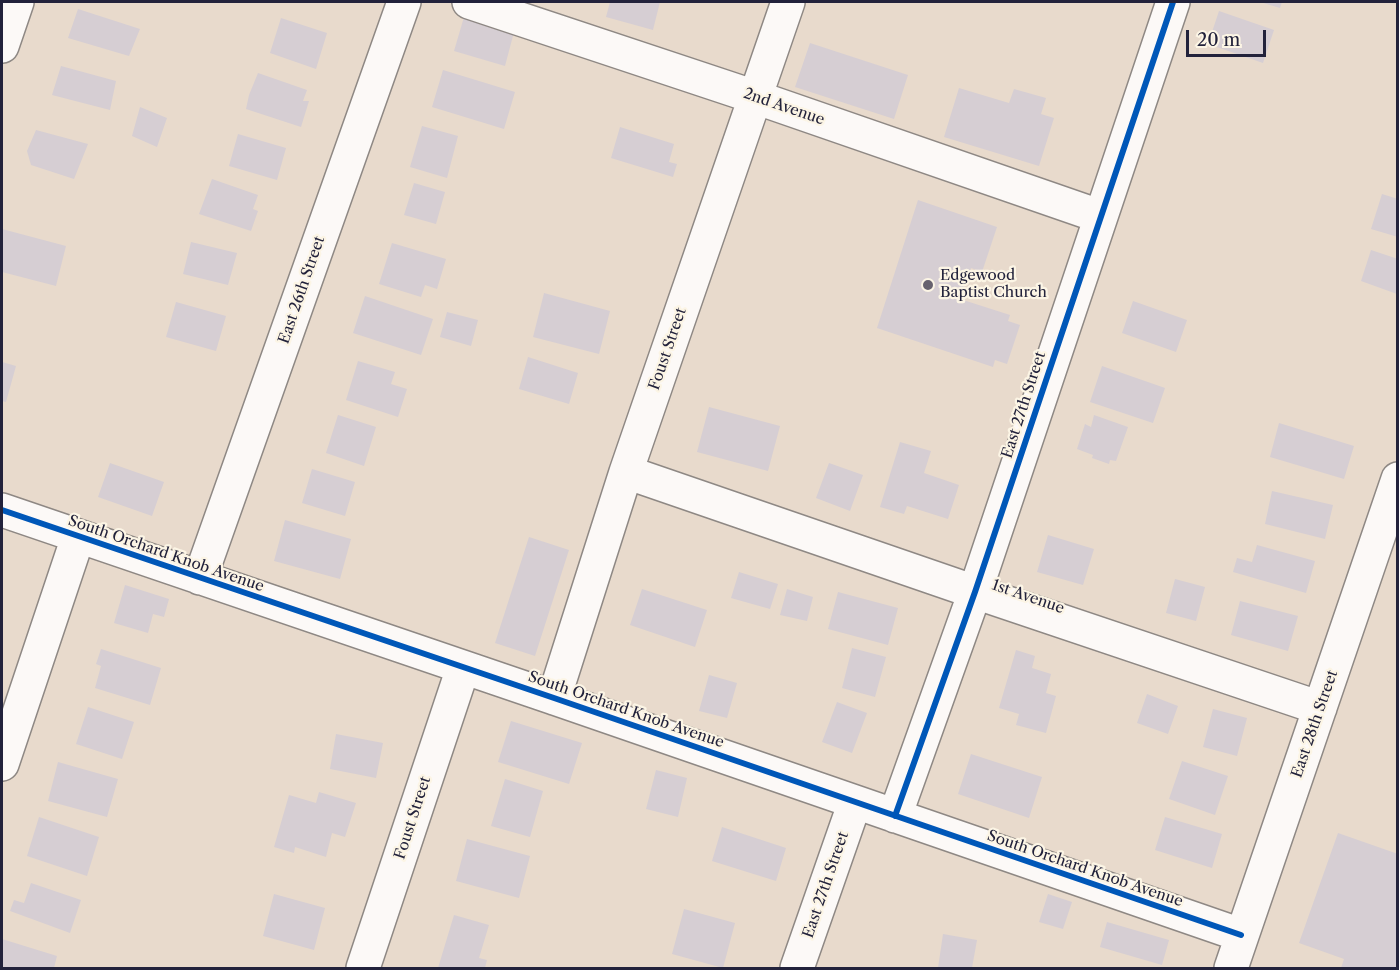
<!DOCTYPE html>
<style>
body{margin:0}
#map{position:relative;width:1399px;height:970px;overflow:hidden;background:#e8dacc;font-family:"Libre Caslon Text",serif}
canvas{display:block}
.frame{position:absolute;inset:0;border:3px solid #22223b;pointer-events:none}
.scale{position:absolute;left:1186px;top:30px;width:80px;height:27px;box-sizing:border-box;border:3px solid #22223b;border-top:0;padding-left:8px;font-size:18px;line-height:21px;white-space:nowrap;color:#22223b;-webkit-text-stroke:4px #fcf5e5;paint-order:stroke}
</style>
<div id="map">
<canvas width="1399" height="970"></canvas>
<div class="frame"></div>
<div class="scale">20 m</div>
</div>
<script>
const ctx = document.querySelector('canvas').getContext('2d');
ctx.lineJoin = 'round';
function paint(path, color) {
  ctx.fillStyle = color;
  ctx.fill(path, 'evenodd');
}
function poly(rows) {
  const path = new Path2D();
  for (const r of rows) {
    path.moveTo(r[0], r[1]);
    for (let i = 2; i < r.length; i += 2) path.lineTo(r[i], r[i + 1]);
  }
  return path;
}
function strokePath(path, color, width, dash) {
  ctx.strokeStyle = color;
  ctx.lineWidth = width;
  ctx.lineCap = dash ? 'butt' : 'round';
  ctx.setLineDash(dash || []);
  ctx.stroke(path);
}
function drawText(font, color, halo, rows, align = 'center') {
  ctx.font = font + ' "Libre Caslon Text",serif';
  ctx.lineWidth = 4.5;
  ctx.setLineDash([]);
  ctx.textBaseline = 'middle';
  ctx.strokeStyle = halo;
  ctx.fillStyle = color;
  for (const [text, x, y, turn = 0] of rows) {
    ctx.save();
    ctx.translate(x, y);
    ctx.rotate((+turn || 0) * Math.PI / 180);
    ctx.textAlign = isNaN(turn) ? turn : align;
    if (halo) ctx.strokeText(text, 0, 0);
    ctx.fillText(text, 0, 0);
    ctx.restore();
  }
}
paint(poly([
 [610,2,660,2,653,30,606,17],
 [1260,2,1282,2,1280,8],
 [78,9,140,29,129,56,68,38],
 [1219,11,1274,30,1263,63,1208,44],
 [464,17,514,32,505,66,454,51],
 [281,18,327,33,316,69,270,53],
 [810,43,908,75,894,119,795,87],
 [61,66,116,81,110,110,52,95],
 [443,70,515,92,504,129,432,107],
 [258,73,307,90,303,101,309,101,301,127,246,109,249,95],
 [959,88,1009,103,1014,89,1046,98,1041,114,1054,118,1039,166,944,137],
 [140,107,167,118,157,147,132,136],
 [422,126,458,136,447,178,410,167],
 [620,127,674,144,669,162,677,164,673,177,611,158],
 [36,130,88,144,74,179,31,165,27,151],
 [238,134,286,148,277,180,229,166],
 [212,179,258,195,253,209,258,211,251,231,199,214],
 [414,183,445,192,436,224,404,215],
 [1382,194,1398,199,1398,237,1371,229],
 [918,200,997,227,982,272,971,268,960,299,1010,315,1008,321,1020,325,1007,364,995,360,993,367,877,328],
 [2,229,66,246,56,286,2,272],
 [191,242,237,253,228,285,183,274],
 [392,243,446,259,437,289,425,285,421,297,379,284],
 [1371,250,1398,259,1397,294,1361,281],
 [544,293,610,311,599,354,533,337],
 [365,296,433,319,421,355,353,333],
 [1133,301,1187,320,1176,352,1122,333],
 [176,302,226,316,216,351,166,337],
 [447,312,478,320,471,346,440,337],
 [528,357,578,373,569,404,519,389],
 [358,361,395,372,391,384,407,389,398,417,346,400],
 [2,362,16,366,6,402,2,401],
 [1102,366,1165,388,1153,423,1090,402],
 [709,407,780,426,768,471,697,452],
 [338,415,376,427,364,466,326,453],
 [1094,415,1128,427,1116,461,1110,460,1109,464,1092,458,1093,455,1077,449,1085,424,1091,427],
 [1279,423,1354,446,1344,479,1270,457],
 [900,442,931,451,924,473,959,485,948,519,907,506,904,514,880,507],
 [110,463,164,482,152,516,98,497],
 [829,463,863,475,850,511,816,498],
 [312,469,355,482,345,516,302,503],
 [1272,491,1333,505,1325,539,1265,524],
 [285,520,351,539,340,579,274,561],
 [1048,535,1094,549,1083,585,1037,572],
 [529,537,569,550,535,656,495,643],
 [1257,545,1315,561,1306,593,1233,572,1237,558,1252,562],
 [739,572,778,584,770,609,731,598],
 [1175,579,1205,587,1196,621,1166,613],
 [125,585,169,599,164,617,153,614,148,633,114,623],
 [642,589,707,610,695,647,630,625],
 [787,589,813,597,807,621,780,615],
 [838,592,898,608,888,645,828,629],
 [1240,601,1298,616,1288,651,1231,635],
 [852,648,886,657,875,697,842,688],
 [101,649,161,668,150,705,95,688,101,666,96,664],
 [1016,650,1035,656,1032,668,1051,674,1046,693,1056,696,1046,733,1016,725,1019,714,999,708],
 [709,675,737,683,727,718,699,711],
 [1147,694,1178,706,1168,734,1137,723],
 [837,702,867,713,852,753,822,742],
 [88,707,134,722,122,759,76,744],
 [1213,709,1247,718,1237,756,1203,747],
 [511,721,582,743,569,784,498,762],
 [336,734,383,743,376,778,330,769],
 [971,754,1042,777,1029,818,958,794],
 [1182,761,1228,776,1215,815,1169,799],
 [58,762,118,779,107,817,48,801],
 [656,770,687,778,678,817,646,809],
 [505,779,543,791,530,837,491,826],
 [319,792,356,803,345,837,332,833,326,857,295,847,294,853,274,847,289,795,316,803],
 [39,817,99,837,87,876,27,856],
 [1165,817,1222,834,1212,868,1155,850],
 [722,827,786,848,776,881,712,861],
 [1338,833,1398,854,1398,968,1341,968,1344,959,1299,943],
 [467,839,530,856,519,898,456,881],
 [31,883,81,900,70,933,10,911,14,900,24,903],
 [274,894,325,908,314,950,263,936],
 [1048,894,1072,902,1063,929,1039,922],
 [684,909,735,923,723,968,672,954],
 [454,915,489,925,479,958,487,960,485,968,438,968],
 [1107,922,1169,940,1162,965,1100,947],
 [943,934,977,940,972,968,938,968],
 [2,939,57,956,54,968,2,968]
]), '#d6ced3');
const minor = poly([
 [469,2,755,97,1099,216],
 [2,46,17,2],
 [626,472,975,592,1320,708],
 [2,510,554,698,1241,935],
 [200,578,404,2],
 [554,698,626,472,788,2],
 [2,764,78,537],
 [895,816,975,592,1173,2],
 [363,968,463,668],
 [797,968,855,802],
 [1231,968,1398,479]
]);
strokePath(minor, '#8e8884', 36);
strokePath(minor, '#fcf9f7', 33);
strokePath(poly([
 [2,510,554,698,1241,935],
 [895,816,975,592,1173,2]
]), '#0057b8', 6);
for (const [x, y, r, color] of [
 [928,285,6,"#67626e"]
]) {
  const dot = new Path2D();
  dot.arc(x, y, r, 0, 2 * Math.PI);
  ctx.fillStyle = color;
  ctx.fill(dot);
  strokePath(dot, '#fcf5e5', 2);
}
drawText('15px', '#22223b', '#fcf5e5', [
 ["2nd Avenue",784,107,19],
 ["East 26th Street",302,290,-71],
 ["Foust Street",668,349,-71],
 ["East 27th Street",1024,405,-72],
 ["South Orchard Knob Avenue",166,554,19],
 ["1st Avenue",1028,597,19],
 ["South Orchard Knob Avenue",626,710,19],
 ["East 28th Street",1315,724,-71],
 ["Foust Street",413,818,-72],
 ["South Orchard Knob Avenue",1085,869,19],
 ["East 27th Street",826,885,-71]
]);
drawText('15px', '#22223b', '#fcf5e5', [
 ["Edgewood",940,276],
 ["Baptist Church",940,293]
], 'left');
</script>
